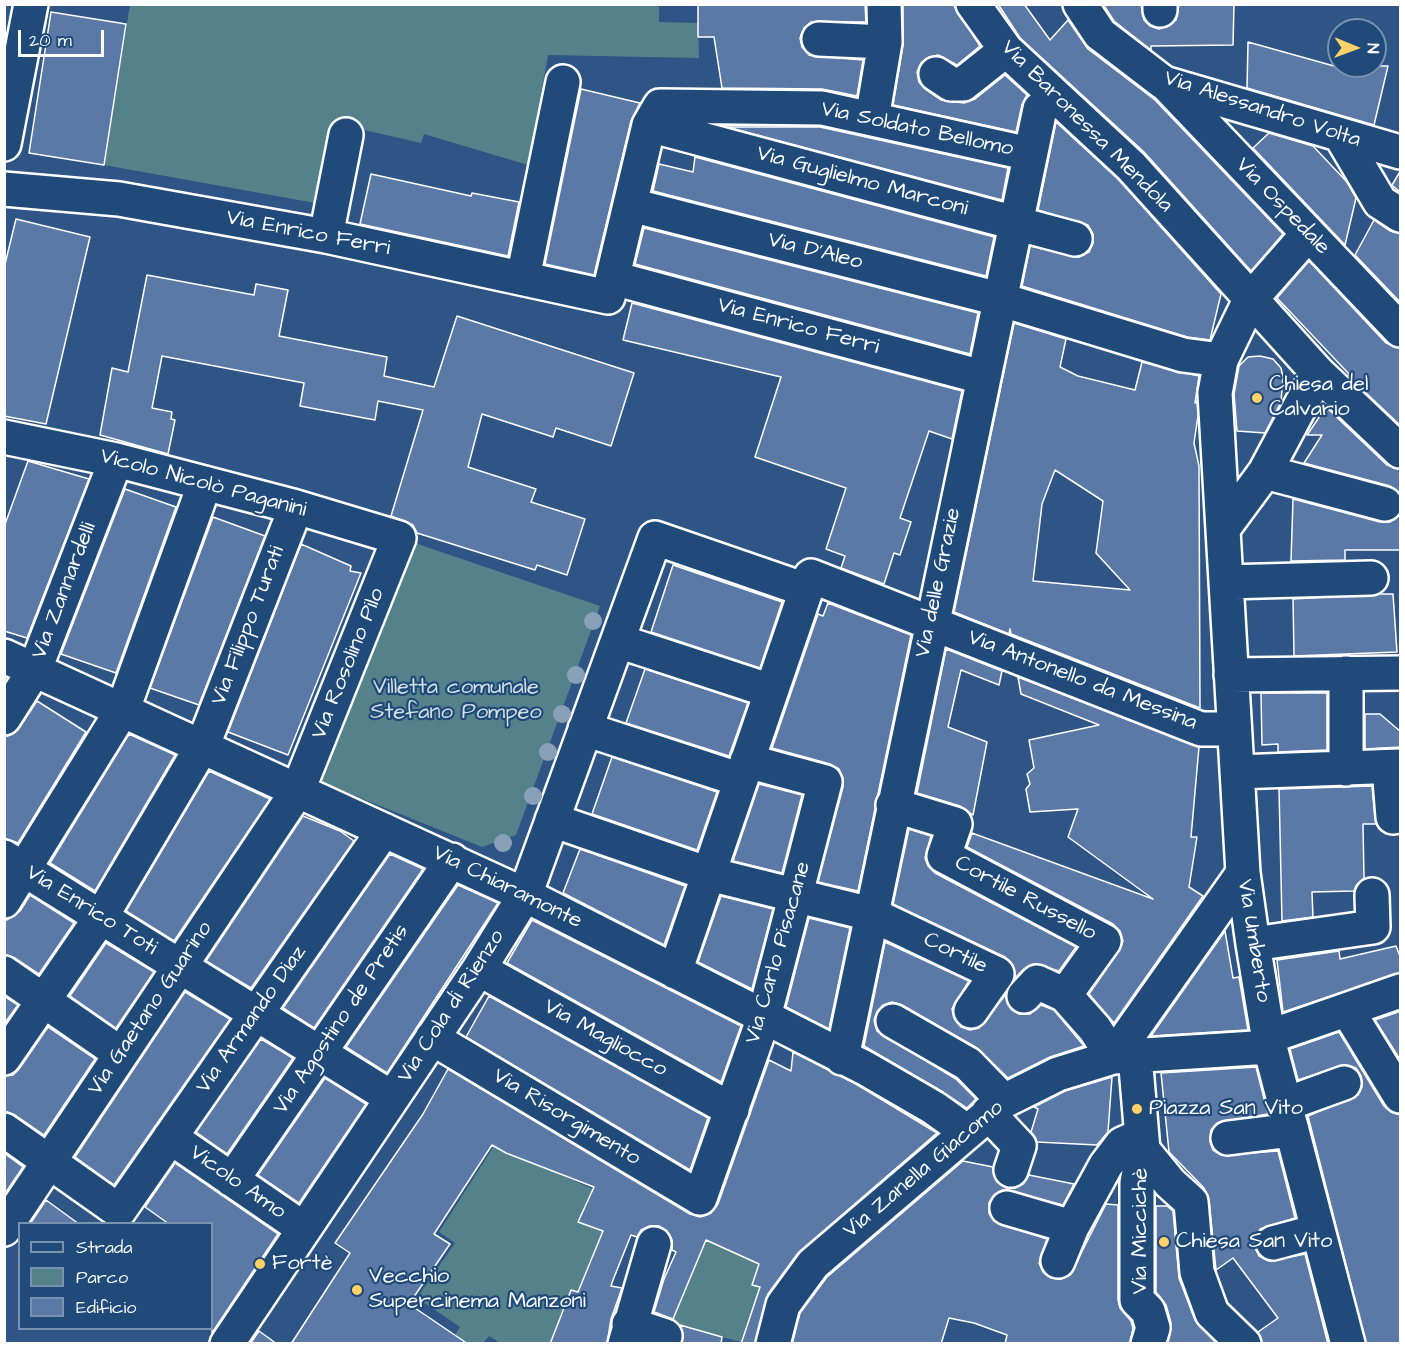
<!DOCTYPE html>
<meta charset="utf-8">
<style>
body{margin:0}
#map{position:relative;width:1405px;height:1348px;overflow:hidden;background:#2e5585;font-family:"Architects Daughter",sans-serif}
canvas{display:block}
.frame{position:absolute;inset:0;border:6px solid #fff;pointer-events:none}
.legend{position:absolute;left:18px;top:1222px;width:195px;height:108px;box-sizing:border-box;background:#1f4a7a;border:2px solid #7992af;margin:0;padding:8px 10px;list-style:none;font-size:18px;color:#fff}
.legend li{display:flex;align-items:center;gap:12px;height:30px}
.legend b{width:30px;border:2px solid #7992af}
.north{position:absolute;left:1327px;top:18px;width:60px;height:60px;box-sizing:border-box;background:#1f4a7a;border:2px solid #7992af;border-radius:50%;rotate:91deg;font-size:16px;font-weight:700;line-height:24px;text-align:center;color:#fff}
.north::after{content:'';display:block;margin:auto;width:21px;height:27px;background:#ffd166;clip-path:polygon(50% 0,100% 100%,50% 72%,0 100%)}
.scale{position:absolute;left:18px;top:30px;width:86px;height:27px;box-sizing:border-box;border:3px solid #fff;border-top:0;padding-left:8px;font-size:18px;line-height:21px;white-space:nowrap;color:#fff;-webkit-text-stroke:4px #1f4a7a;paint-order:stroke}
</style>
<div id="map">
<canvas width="1405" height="1348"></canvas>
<div class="frame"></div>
<ul class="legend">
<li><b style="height:8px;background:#1f4a7a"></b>Strada</li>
<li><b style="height:16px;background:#55828a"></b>Parco</li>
<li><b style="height:16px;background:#5b79a6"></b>Edificio</li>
</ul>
<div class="north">N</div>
<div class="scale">20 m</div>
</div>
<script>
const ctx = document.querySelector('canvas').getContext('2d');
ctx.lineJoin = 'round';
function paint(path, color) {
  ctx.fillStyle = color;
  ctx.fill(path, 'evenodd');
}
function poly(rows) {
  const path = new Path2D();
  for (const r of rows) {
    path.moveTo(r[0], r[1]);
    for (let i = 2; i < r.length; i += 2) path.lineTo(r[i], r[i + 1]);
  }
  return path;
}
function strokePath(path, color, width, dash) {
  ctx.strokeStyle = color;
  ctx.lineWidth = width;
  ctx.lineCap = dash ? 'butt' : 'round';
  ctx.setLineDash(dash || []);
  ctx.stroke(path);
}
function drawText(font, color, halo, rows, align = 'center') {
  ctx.font = font + ' "Architects Daughter",sans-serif';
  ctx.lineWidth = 4.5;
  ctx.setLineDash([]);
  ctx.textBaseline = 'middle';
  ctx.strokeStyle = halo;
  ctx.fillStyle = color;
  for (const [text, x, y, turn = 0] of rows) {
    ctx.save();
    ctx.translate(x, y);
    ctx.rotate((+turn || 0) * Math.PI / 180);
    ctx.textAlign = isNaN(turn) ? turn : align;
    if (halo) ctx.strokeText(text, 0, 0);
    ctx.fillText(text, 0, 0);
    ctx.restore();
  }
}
paint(poly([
 [659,4,659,22,698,23,699,58,548,55,528,165,424,134,421,143,338,124,321,204,104,165,130,5],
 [406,540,600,606,516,835,482,847,316,780],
 [494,1146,593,1189,578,1222,603,1231,578,1292,571,1290,561,1315,570,1320,578,1343,500,1343,489,1336,483,1343,450,1343,460,1327,417,1298,455,1243,439,1232],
 [771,1229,752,1284,760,1287,741,1342,722,1337,701,1343,662,1344,706,1240]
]), '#55828a');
const building = poly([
 [698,4,865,4,866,22,811,22,804,28,800,38,802,47,809,55,863,60,857,96,822,89,722,88,714,37,698,37,698,4],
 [903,4,953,4,980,46,957,65,938,55,927,58,921,63,917,72,919,82,925,89,941,100,964,103,975,99,1005,75,1027,95,1022,105,1016,132,893,105,903,45,903,4],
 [998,4,1024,4,1050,40,1068,20,1088,49,1155,100,1283,234,1251,271,1144,152,1020,38,998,4],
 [1103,4,1141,4,1144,20,1150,26,1159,29,1169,26,1176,20,1179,4,1234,4,1233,45,1151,46,1151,50,1114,21,1103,4],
 [51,12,126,24,104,165,29,153,51,12],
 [1248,42,1334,66,1388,66,1374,125,1247,88,1248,42],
 [581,89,640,103,631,121,594,275,545,264,581,89],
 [1056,122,1118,179,1221,294,1210,340,1187,337,1022,286,1030,246,1079,257,1089,252,1093,243,1093,234,1088,225,1038,210,1056,122],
 [727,127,820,127,1008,168,1002,200,727,127],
 [1269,133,1313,146,1347,182,1356,198,1345,245,1253,148,1269,133],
 [695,157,994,237,986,276,653,191,659,164,693,172,695,157],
 [1401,170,1401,193,1392,185,1401,170],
 [371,174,471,196,472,193,519,202,508,256,360,224,371,174],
 [16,219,90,237,46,424,4,416,4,268,16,219],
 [1374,220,1390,231,1401,233,1401,303,1355,255,1374,220],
 [644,228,978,313,970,354,635,264,644,228],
 [1309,261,1386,343,1401,348,1401,426,1348,376,1349,374,1277,298,1309,261],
 [147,275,254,295,256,284,288,290,279,336,387,357,384,376,434,387,457,316,634,373,611,446,556,428,553,437,482,414,468,467,536,489,531,502,585,519,567,575,537,565,535,570,417,533,413,525,391,516,423,410,378,401,375,420,300,406,304,383,162,356,152,408,172,412,171,419,175,420,168,454,100,435,112,368,128,372,147,275],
 [632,303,962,391,952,439,929,431,900,518,911,522,900,555,894,553,884,584,841,568,845,556,826,549,846,488,755,457,781,377,623,340,632,303],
 [1014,323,1066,339,1060,367,1078,376,1135,390,1142,362,1199,376,1195,403,1197,401,1198,416,1194,443,1199,466,1200,708,1011,634,1010,629,1009,634,954,612,1014,323],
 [1055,470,1103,501,1096,553,1130,590,1033,581,1042,504,1055,470],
 [1260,356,1273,359,1281,368,1283,377,1281,402,1265,433,1237,431,1234,394,1239,366,1248,357,1260,356],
 [1326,407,1387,465,1401,469,1401,494,1390,486,1304,463,1322,435,1307,435,1326,407],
 [28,461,89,479,27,638,4,631,4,527,28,461],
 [125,489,176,507,116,673,61,654,125,489],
 [1293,499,1380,522,1390,522,1401,514,1401,550,1345,550,1345,560,1291,561,1293,499],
 [213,517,265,536,199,705,150,688,213,517],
 [301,544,351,566,350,571,361,573,288,755,228,732,301,544],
 [673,565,782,602,760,668,651,632,673,565],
 [1380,594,1393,594,1397,652,1294,656,1293,599,1380,594],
 [828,603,911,635,858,891,818,882,843,787,843,778,839,769,830,764,772,748,818,614,823,616,828,603],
 [946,649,1002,671,999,685,961,670,948,727,987,742,973,815,960,806,917,793,946,649],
 [645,669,748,703,729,756,626,723,645,669],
 [1018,677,1199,747,1191,837,1197,837,1189,887,1203,896,1114,1023,1089,994,1119,951,1123,941,1120,931,1113,924,967,847,972,833,1153,899,1068,837,1078,809,1030,812,1026,789,1030,784,1027,774,1034,768,1029,740,1099,725,1021,694,1018,677],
 [1261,693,1327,693,1327,750,1278,752,1278,744,1262,745,1261,693],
 [37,701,86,732,18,843,4,838,4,737,13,734,19,728,37,701],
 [1365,714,1380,714,1401,732,1401,747,1365,749,1365,714],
 [129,734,175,755,95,891,50,863,129,734],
 [612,757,717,792,697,850,592,814,612,757],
 [209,771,270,799,174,941,126,911,209,771],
 [759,784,802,795,782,873,733,861,759,784],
 [1372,786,1376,824,1363,824,1364,878,1356,886,1354,891,1312,892,1313,917,1282,921,1279,789,1372,786],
 [303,816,340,831,354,841,251,988,206,961,303,816],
 [909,829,931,836,925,858,928,866,935,873,1076,947,1059,971,1034,964,1024,969,1014,979,1013,965,1005,957,893,904,909,829],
 [580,849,685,886,664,945,563,893,580,849],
 [390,854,423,869,314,1028,283,1008,390,854],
 [458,885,498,903,387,1073,346,1047,458,885],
 [30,895,74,923,39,974,15,958,4,954,4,922,20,911,30,895],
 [721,896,773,909,752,989,698,962,721,896],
 [809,918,850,928,829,1029,786,1007,809,918],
 [532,920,741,1026,721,1082,507,963,532,920],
 [1225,931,1233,978,1239,977,1248,1030,1151,1036,1225,931],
 [885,942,969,981,952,1009,954,1018,961,1027,970,1030,979,1028,1006,994,1011,1009,1019,1014,1030,1014,1041,1005,1054,1010,1084,1046,1050,1057,1008,1078,977,1048,902,1005,892,1002,883,1005,877,1012,874,1020,877,1031,956,1079,976,1099,967,1108,943,1092,864,1046,885,942],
 [106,943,154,972,116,1028,70,996,106,943],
 [1396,946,1401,959,1401,973,1283,1012,1277,960,1339,951,1340,959,1396,946],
 [185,992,230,1019,114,1185,75,1157,185,992],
 [4,996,18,1005,4,1024,4,996],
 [489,996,708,1118,690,1170,466,1037,489,996],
 [1401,1011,1401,1061,1375,1020,1401,1011],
 [48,1027,95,1059,44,1135,15,1115,4,1111,4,1076,13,1075,19,1069,48,1027],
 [1339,1032,1384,1106,1391,1112,1401,1115,1401,1344,1366,1344,1308,1116,1358,1095,1362,1087,1361,1076,1356,1068,1347,1065,1298,1080,1290,1049,1339,1032],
 [261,1039,293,1058,227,1154,196,1132,261,1039],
 [793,1052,856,1084,937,1133,798,1253,768,1294,755,1344,741,1344,760,1287,752,1285,759,1264,706,1240,673,1319,654,1312,664,1279,676,1252,672,1250,672,1240,667,1231,659,1226,650,1226,641,1230,637,1237,631,1235,613,1280,611,1286,622,1288,611,1319,607,1344,550,1344,571,1290,578,1292,603,1231,578,1222,594,1187,506,1153,492,1145,434,1234,450,1244,409,1304,468,1344,291,1344,350,1253,335,1243,423,1114,448,1069,690,1214,700,1217,711,1213,718,1204,769,1060,791,1071,793,1052],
 [1256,1067,1268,1114,1217,1123,1211,1130,1210,1141,1213,1150,1221,1155,1278,1151,1295,1218,1260,1229,1255,1238,1255,1247,1259,1256,1269,1261,1305,1254,1328,1344,1262,1344,1258,1332,1278,1318,1233,1258,1216,1270,1209,1200,1204,1188,1169,1152,1161,1073,1256,1067],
 [1112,1077,1108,1132,1097,1145,1037,1142,1031,1132,1038,1109,1034,1107,1065,1091,1112,1077],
 [325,1078,366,1104,299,1203,258,1175,325,1078],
 [4,1153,23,1167,4,1195,4,1153],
 [963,1161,993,1167,997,1182,1006,1188,1015,1188,1023,1184,1029,1175,1074,1184,1063,1205,1003,1190,994,1195,989,1203,989,1213,994,1221,1047,1239,1039,1263,1043,1272,1051,1278,1061,1279,1070,1275,1106,1204,1118,1205,1118,1300,1120,1308,1131,1321,1133,1328,1130,1344,1005,1344,1007,1335,974,1323,949,1318,941,1344,792,1344,800,1313,827,1277,963,1161],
 [175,1163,278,1234,212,1333,212,1224,169,1224,145,1207,175,1163],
 [46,1200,79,1224,30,1224,46,1200],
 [1156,1206,1167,1206,1173,1211,1179,1278,1195,1320,1217,1344,1168,1344,1171,1323,1166,1305,1156,1292,1156,1206],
 [680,1325,722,1337,721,1344,682,1344,683,1333,680,1325],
 [259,1331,277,1344,250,1344,259,1331]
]);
paint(building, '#5b79a6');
strokePath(building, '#fff', 1.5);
const minor = poly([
 [973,4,1006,50,1131,166,1318,373,1400,451],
 [1080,4,1100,34,1164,83,1400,152],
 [1160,4,1160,10],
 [819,39,885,42],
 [936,74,951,84,963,84,1006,50],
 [1166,84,1400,330],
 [872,119,885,42,884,4],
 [649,125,1075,239],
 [1341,136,1380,202,1400,215],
 [4,144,31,4],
 [4,189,119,199,326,236,608,297,649,125,660,106,822,108,1030,154],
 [631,205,999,299,1183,355,1221,360],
 [1308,234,1250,300,1221,360,1215,393,1243,873,1253,944,1270,1047,1348,1344],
 [326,236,346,135],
 [523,278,563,82],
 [613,278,982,377],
 [4,437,116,460,296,507,399,538,298,790,4,1229],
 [1265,472,1385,504],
 [1223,529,1265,472,1318,373],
 [1226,582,1371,578],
 [618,641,771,691],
 [4,656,525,895,865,1068,934,1108,966,1131],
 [1231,675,1400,673],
 [4,718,35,669,116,460],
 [585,729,741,780],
 [1389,767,1393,817,1400,816],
 [1346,769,1346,673],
 [1237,772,1400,766],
 [893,805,955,824,944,856,1104,941,1065,995],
 [552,820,709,874,871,914,997,974,971,1011],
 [4,857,392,1098],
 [4,901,123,709,205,483],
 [1253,944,1373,927,1372,895],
 [479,969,732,1110],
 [675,972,811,576,1201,729,1234,729],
 [4,973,121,1054],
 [1024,996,1037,982,1065,995,1095,1029,1113,1057,1243,873],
 [1348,1011,1400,1096],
 [893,1021,968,1064,1004,1101],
 [1268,1037,1400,991],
 [432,1038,700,1198,764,1017,825,782,747,761],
 [1135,1055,1143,1150,1170,1183,1191,1202,1197,1272,1212,1313,1244,1344],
 [4,1058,101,917,203,745,296,507],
 [842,1058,1040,109],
 [1286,1104,1344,1083],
 [988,1113,1019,1146,1011,1170],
 [4,1130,119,1211,384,830],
 [170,1137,304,1229],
 [1228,1138,1292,1130],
 [1143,1150,1137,1183,1137,1300,1148,1311,1153,1328,1148,1344],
 [232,1180,452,860],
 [1007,1208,1072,1227],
 [1273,1243,1318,1231],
 [1058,1261,1072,1227,1106,1165,1122,1144,1140,1136],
 [629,1324,665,1336],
 [227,1344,479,969,525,895,655,538,806,590],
 [625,1344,654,1244],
 [773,1344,783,1305,813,1264,1004,1101,1058,1074,1113,1057,1270,1047]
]);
strokePath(minor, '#fff', 38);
strokePath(minor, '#1f4a7a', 33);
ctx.fillStyle = '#89a1b8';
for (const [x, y] of [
 [593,621],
 [576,675],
 [562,714],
 [548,752],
 [533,796],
 [503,843]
]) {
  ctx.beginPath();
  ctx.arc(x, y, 9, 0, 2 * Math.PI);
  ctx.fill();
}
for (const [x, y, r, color] of [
 [1257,398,6,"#ffd166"],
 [1137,1109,6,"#ffd166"],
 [1164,1242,6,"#ffd166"],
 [260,1264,6,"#ffd166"],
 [357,1290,6,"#ffd166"]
]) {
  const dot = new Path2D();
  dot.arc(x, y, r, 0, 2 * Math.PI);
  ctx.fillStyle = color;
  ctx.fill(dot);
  strokePath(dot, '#1f4a7a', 2);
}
drawText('22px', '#fff', '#1f4a7a', [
 ["Via Alessandro Volta",1262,110,18],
 ["Via Baronessa Mendola",1086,127,45],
 ["Via Soldato Bellomo",917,130,12],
 ["Via Guglielmo Marconi",862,182,15],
 ["Via Ospedale",1282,207,46],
 ["Via Enrico Ferri",308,234,11],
 ["Via D'Aleo",815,252,14],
 ["Via Enrico Ferri",798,327,15],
 ["Vicolo Nicolò Paganini",203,484,15],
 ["Via delle Grazie",939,583,-78],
 ["Via Zannardelli",65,591,-69],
 ["Via Filippo Turati",249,626,-69],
 ["Via Rosolino Pilo",349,664,-68],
 ["Via Antonello da Messina",1082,681,21],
 ["Via Chiaramonte",507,888,26],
 ["Cortile Russello",1025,899,28],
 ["Via Enrico Toti",91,911,32],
 ["Via Umberto",1253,941,81],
 ["Via Carlo Pisacane",779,953,-74],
 ["Cortile",955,954,26],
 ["Via Cola di Rienzo",452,1007,-57],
 ["Via Gaetano Guarino",151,1009,-56],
 ["Via Armando Diaz",252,1020,-55],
 ["Via Agostino de Pretis",342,1020,-56],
 ["Via Magliocco",605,1039,29],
 ["Via Risorgimento",566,1118,31],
 ["Via Zanella Giacomo",924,1170,-40],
 ["Vicolo Amo",237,1183,35],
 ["Via Miccichè",1141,1231,-90]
]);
drawText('22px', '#fff', '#1f4a7a', [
 ["Chiesa del",1269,385],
 ["Calvario",1269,410],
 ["Piazza San Vito",1149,1109],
 ["Chiesa San Vito",1176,1242],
 ["Fortè",272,1264],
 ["Vecchio",369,1277],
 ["Supercinema Manzoni",369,1302]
], 'left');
drawText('22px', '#d4e0e2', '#1f4a7a', [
 ["Villetta comunale",456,688],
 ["Stefano Pompeo",456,713]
]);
</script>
